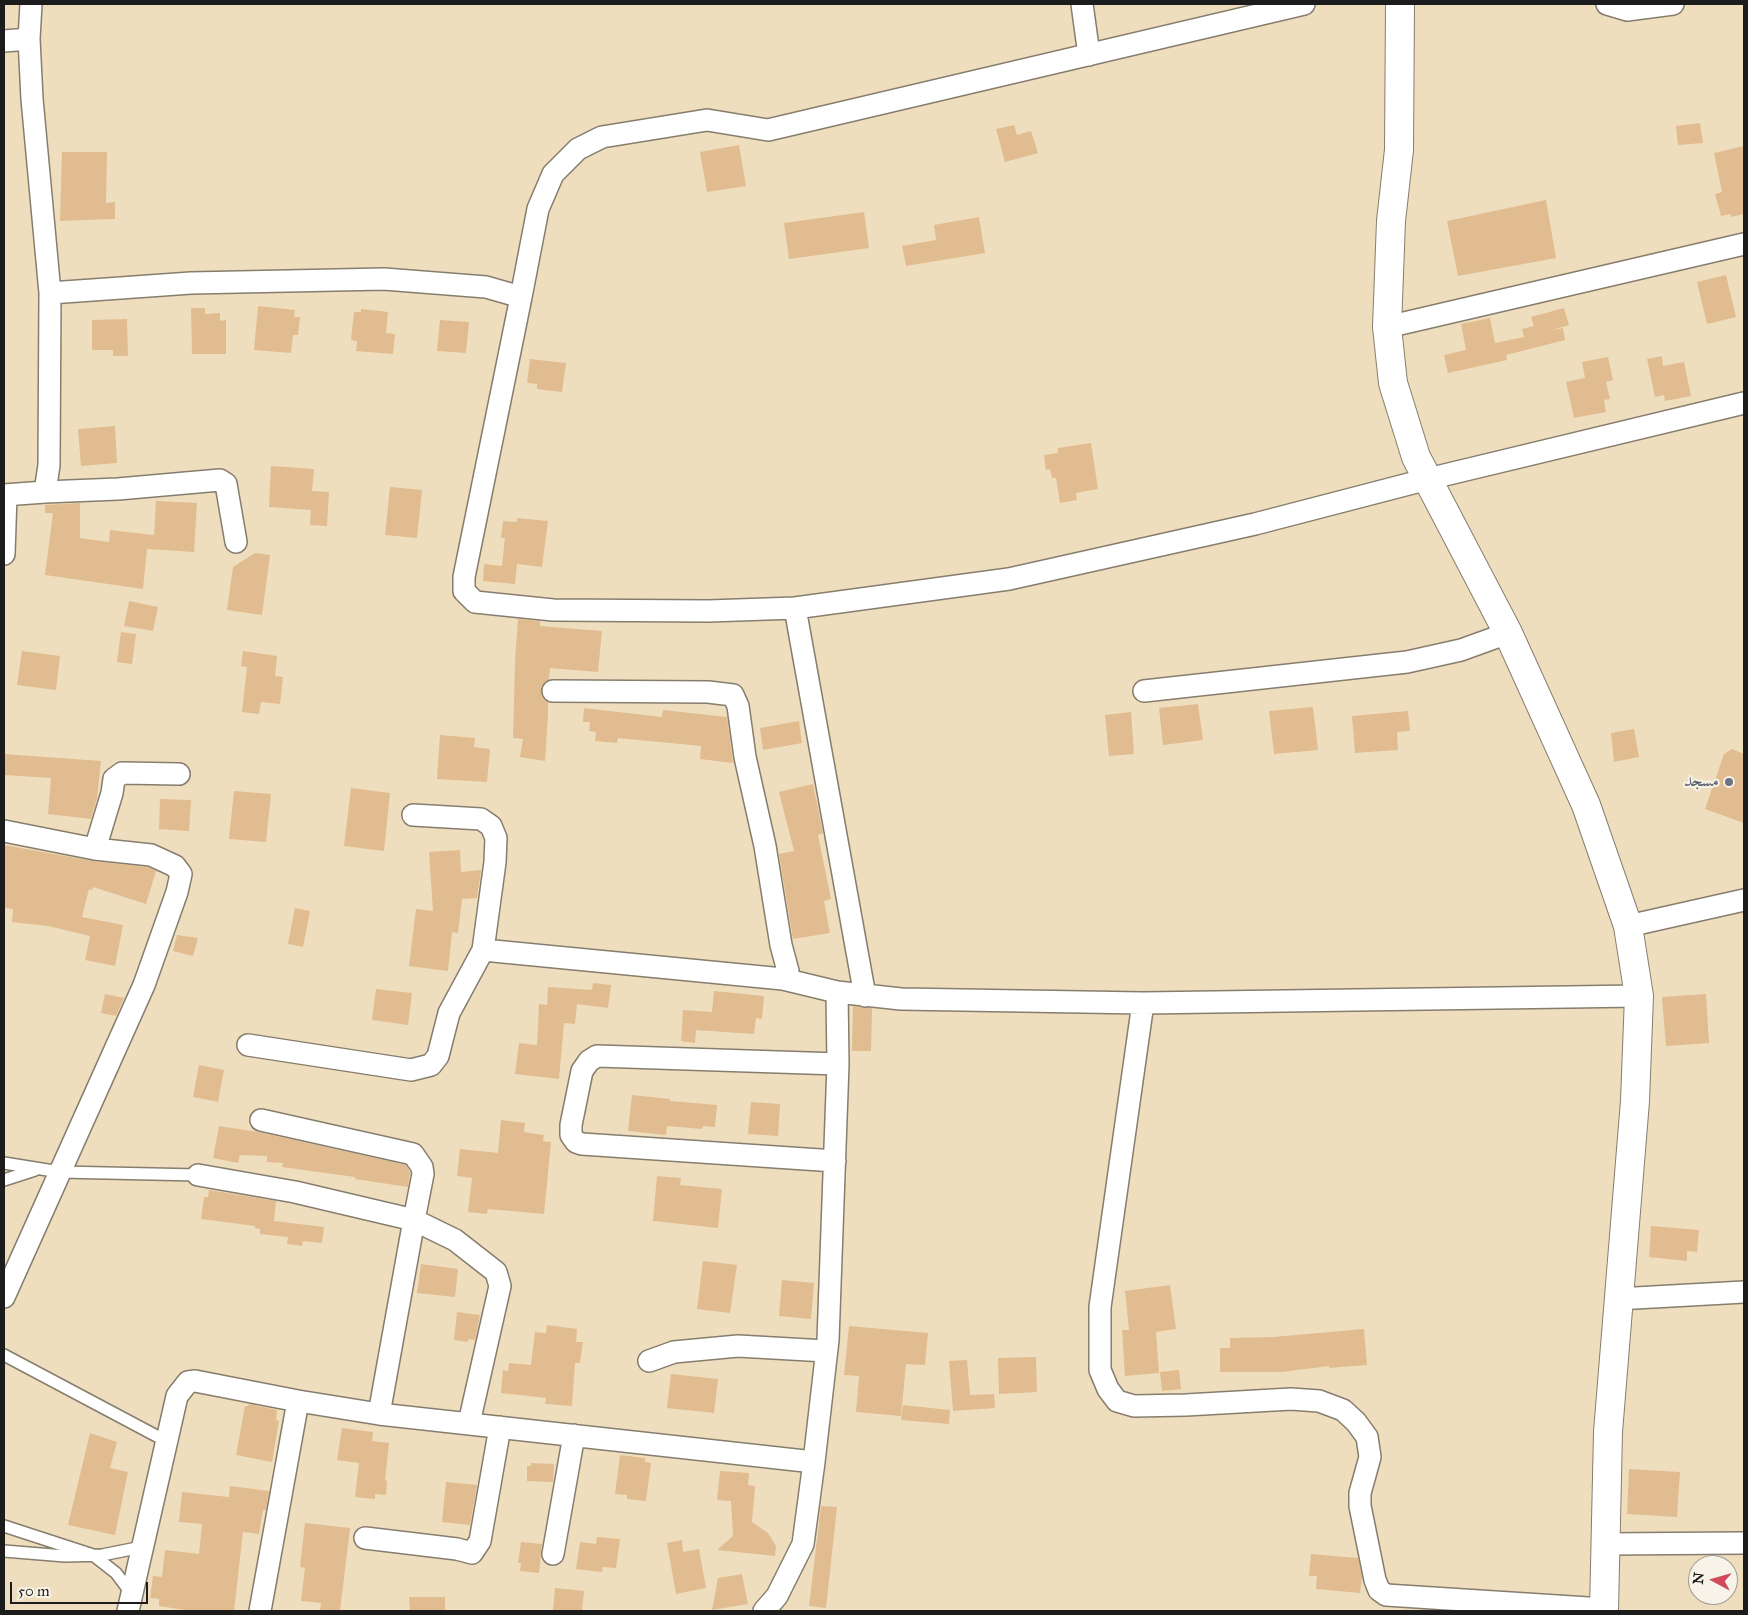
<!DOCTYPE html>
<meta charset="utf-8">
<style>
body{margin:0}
#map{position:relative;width:1748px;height:1615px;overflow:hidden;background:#efdebe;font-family:"IM FELL Great Primer",serif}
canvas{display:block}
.frame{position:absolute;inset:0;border:5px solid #1c1c1c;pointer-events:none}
.north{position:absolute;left:1688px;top:1555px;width:50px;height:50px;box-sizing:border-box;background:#f7f3e8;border:1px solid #9f9d96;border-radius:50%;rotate:276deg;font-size:14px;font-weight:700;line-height:20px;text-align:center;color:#1c1c1c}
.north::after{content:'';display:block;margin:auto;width:18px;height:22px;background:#d1495b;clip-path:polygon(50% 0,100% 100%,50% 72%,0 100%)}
.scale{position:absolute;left:10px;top:1582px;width:138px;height:22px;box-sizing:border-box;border:2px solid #1c1c1c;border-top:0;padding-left:6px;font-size:15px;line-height:18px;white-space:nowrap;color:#1c1c1c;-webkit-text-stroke:4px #f7f3e8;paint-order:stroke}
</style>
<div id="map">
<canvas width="1748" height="1615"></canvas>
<div class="frame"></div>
<div class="north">N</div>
<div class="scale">50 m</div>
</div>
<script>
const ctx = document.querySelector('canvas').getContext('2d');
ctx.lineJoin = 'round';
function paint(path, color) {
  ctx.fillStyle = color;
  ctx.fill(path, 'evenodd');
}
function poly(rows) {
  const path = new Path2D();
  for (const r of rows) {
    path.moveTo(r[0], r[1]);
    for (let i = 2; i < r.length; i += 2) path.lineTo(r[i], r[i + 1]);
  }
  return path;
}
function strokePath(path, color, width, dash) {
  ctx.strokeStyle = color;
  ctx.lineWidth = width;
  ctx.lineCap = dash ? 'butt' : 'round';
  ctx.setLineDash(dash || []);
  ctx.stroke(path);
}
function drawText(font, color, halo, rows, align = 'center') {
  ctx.font = font + ' "IM FELL Great Primer",Amiri,serif';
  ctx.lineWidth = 4;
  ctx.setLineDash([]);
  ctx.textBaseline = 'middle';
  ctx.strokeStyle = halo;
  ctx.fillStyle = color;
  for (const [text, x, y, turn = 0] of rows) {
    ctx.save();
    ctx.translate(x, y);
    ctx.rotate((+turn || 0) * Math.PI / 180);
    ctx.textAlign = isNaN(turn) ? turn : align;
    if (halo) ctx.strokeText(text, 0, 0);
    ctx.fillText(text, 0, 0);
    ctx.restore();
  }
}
paint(poly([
 [1700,123,1703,143,1678,145,1676,126],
 [1014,125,1017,135,1031,131,1038,153,1005,162,996,129],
 [739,145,746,186,707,192,700,152],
 [1744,146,1744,214,1731,217,1731,214,1721,216,1715,194,1722,192,1714,153],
 [62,152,107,152,106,203,115,202,115,219,60,221],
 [1546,200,1556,258,1458,276,1447,221],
 [864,212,869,248,789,259,784,223],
 [979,217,985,253,906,266,902,246,936,240,934,225],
 [1726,275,1736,317,1707,324,1697,282],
 [258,306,295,310,294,317,300,317,298,335,293,335,291,353,254,350],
 [191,308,205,308,205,314,220,313,220,321,226,320,226,354,192,354],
 [1564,308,1569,325,1549,331,1563,328,1565,340,1506,355,1507,360,1448,373,1444,355,1466,350,1461,324,1490,318,1495,343,1524,337,1522,329,1534,326,1531,317],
 [361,309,388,312,386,333,395,334,393,354,356,351,357,341,351,340,354,312,361,312],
 [127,319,128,356,113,356,113,350,92,350,92,320],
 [440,320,469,322,466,353,437,351],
 [1662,356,1663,366,1684,362,1691,396,1665,401,1664,395,1655,397,1647,359],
 [1608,357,1613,380,1606,382,1610,399,1604,400,1606,412,1574,418,1566,382,1585,378,1582,362],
 [530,359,566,363,562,392,537,389,537,384,527,383],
 [115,426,117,463,81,466,78,429],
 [1091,443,1098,489,1076,493,1077,500,1060,503,1056,478,1052,478,1050,469,1046,470,1044,455,1058,453,1058,448],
 [271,466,314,469,312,491,329,492,327,526,310,525,311,510,269,507],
 [390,487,422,490,417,538,385,535],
 [156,501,197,503,194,552,147,549,143,589,45,575,53,513,45,513,45,505,80,503,80,538,109,542,110,530,154,535],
 [517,518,548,521,542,567,517,564,515,584,483,581,484,564,502,566,505,538,501,538,503,521,517,522],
 [255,553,270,555,262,615,227,610,233,567],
 [129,601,158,607,153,631,124,626],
 [518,619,540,621,540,626,602,631,598,672,550,668,549,679,542,685,541,691,542,698,548,702,548,713,545,761,520,757,523,739,513,738,515,661],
 [121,632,136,634,132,664,117,662],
 [22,651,60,656,56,690,17,685],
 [243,651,277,656,275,676,283,677,280,704,261,702,259,714,242,712,247,667,241,666],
 [1198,704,1203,740,1163,745,1159,708],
 [1313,707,1318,750,1274,754,1269,711],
 [584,708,662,717,663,710,727,717,733,763,700,759,701,746,618,738,617,743,595,741,596,732,589,731,590,722,583,722],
 [1408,711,1410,731,1397,732,1398,750,1355,753,1352,716],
 [1131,712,1134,754,1109,756,1105,715],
 [799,721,802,743,763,750,760,728],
 [1634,729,1639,757,1614,762,1611,733],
 [440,735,475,738,474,747,490,749,487,782,437,779],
 [1732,749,1744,754,1744,823,1705,809,1724,754],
 [4,754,101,761,97,798,91,819,48,814,51,778,4,775],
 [813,784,823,833,818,835,831,899,824,901,830,933,793,939,779,854,794,851,779,792],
 [351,788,390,793,384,851,344,846],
 [234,791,271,794,266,842,229,839],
 [160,799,191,800,189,831,159,829],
 [4,845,93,861,148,867,156,871,146,904,93,887,92,890,89,889,82,917,123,925,115,966,85,960,90,936,48,926,12,922,13,909,4,908],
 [460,850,461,872,481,870,477,898,462,899,458,933,452,932,448,971,409,966,416,909,433,911,429,852],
 [295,908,310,911,303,947,288,944],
 [177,935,198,938,193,956,173,951],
 [593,983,611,985,608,1008,577,1004,575,1024,564,1023,559,1079,515,1074,519,1043,537,1045,539,1004,547,1005,548,987,592,990],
 [376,989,412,993,408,1025,372,1020],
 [714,991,764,996,762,1019,756,1018,754,1034,696,1030,695,1043,681,1041,683,1010,712,1012],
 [105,994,124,998,116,1016,101,1013],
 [1706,994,1709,1043,1666,1046,1662,997],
 [853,1006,872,1008,871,1051,852,1051],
 [199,1065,224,1070,218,1102,193,1097],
 [632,1095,670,1099,670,1101,717,1105,715,1127,703,1126,702,1129,667,1126,666,1135,628,1131],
 [751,1102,780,1104,778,1136,748,1134],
 [501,1120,525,1123,524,1132,544,1135,543,1141,551,1142,544,1214,488,1209,487,1214,468,1212,472,1178,457,1176,460,1149,498,1153],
 [219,1126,258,1132,406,1165,410,1173,408,1187,355,1179,355,1177,282,1167,283,1163,267,1162,267,1156,240,1155,238,1163,213,1158],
 [657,1176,681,1178,680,1185,722,1189,718,1228,653,1221],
 [209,1190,276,1201,274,1221,324,1227,322,1243,303,1241,302,1246,287,1244,288,1237,260,1234,260,1229,255,1228,255,1226,201,1219,204,1197,208,1197],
 [1651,1226,1699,1230,1697,1252,1687,1251,1687,1261,1649,1257],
 [703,1261,737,1265,730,1313,697,1309],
 [421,1264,458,1269,455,1297,417,1293],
 [782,1280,814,1283,811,1319,779,1316],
 [1170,1285,1176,1329,1156,1332,1159,1373,1125,1376,1122,1330,1129,1330,1125,1291],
 [457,1312,480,1315,475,1340,468,1339,468,1342,454,1340],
 [547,1325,577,1329,576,1342,583,1342,580,1363,575,1363,572,1406,545,1404,546,1398,501,1393,503,1370,508,1371,509,1363,531,1365,535,1332,546,1333],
 [849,1326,928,1333,925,1365,906,1364,901,1416,856,1412,859,1376,844,1375],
 [1364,1329,1367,1365,1329,1368,1329,1366,1282,1372,1220,1372,1220,1348,1230,1348,1230,1338,1273,1337],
 [1036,1357,1037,1392,999,1394,998,1358],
 [967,1360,970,1395,994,1394,995,1408,953,1411,949,1361],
 [1179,1370,1181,1389,1162,1391,1160,1372],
 [671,1374,718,1379,714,1413,667,1408],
 [249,1404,277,1410,276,1420,279,1421,272,1462,236,1455,245,1406,248,1406],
 [903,1405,950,1410,949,1424,901,1420],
 [342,1428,373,1432,372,1441,389,1443,385,1480,387,1481,386,1495,375,1494,375,1499,355,1497,359,1463,337,1460],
 [90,1433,117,1442,110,1468,128,1472,115,1535,68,1525],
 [620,1455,645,1458,645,1462,651,1463,646,1501,627,1499,627,1495,615,1494],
 [531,1463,554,1464,553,1482,527,1481,527,1466,531,1466],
 [1629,1469,1680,1472,1677,1517,1627,1514],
 [720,1471,749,1473,748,1485,755,1486,752,1522,768,1533,776,1546,775,1556,717,1550,733,1536,731,1501,717,1500],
 [446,1482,477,1485,470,1525,442,1522],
 [230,1486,269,1491,266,1510,263,1510,259,1534,243,1532,234,1611,191,1611,159,1606,159,1599,150,1598,153,1576,162,1577,165,1550,199,1554,202,1524,179,1522,182,1492,229,1497],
 [821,1506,837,1507,826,1608,809,1606],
 [305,1523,350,1528,340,1611,320,1611,321,1603,301,1601,305,1568,300,1567],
 [597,1537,620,1539,616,1568,603,1567,602,1572,576,1569,580,1542,596,1544],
 [682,1540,683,1552,699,1549,706,1588,676,1594,667,1543],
 [521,1542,542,1544,539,1573,520,1571,521,1563,518,1563],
 [1311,1554,1358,1558,1362,1576,1360,1593,1316,1589,1317,1576,1309,1576],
 [742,1574,748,1604,712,1610,718,1578],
 [555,1588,584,1591,582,1611,553,1611],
 [409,1597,445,1597,445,1611,410,1611]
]), '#e1bc90');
const service = poly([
 [4,1163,60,1172,198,1175],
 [4,1180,35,1170],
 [4,1355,166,1441],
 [4,1526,93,1555,116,1573,131,1593],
 [4,1551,65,1556,102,1555,142,1547]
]);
const minor = poly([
 [1082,4,1089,55],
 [1607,4,1627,10,1673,4],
 [4,41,29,39],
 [50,293,191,283,384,279,486,287,521,297,464,577,464,591,475,602,553,610,709,611,795,608,1009,579,1255,524,1428,479,1744,403],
 [521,297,538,209,553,174,578,149,602,137,707,120,768,130,1304,4],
 [1387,327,1744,244],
 [45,492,118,489,220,480,226,484,236,542],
 [4,495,45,492,49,465,50,293,32,99,29,39,31,4],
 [4,554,6,495],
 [795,608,865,996],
 [553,691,708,692,733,695,738,706,745,757,765,846,781,945,788,971,783,979],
 [1144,691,1407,662,1461,650,1508,633],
 [413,815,481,819,491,826,496,838,495,862,483,950],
 [4,831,95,849,151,855,175,866,181,874,177,892,144,985,4,1297],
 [95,849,112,793,114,779,122,773,179,774],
 [1628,926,1744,900],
 [1143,1003,1100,1307,1100,1370,1108,1389,1117,1401,1134,1406,1186,1405,1291,1399,1319,1401,1343,1410,1356,1422,1367,1437,1370,1457,1360,1493,1360,1506,1375,1580,1379,1590,1386,1595,1604,1609],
 [248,1045,411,1070,431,1065,438,1056,449,1013,483,950,783,979,837,992],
 [261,1120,413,1154,422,1167,423,1174,414,1220,455,1240,496,1272,500,1286,469,1423],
 [835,1161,582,1144,576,1142,571,1135,571,1125,582,1071,589,1061,597,1056,838,1064],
 [198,1175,295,1192,414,1220,379,1414],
 [1617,1299,1744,1292],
 [649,1361,674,1352,738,1346,826,1351],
 [365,1538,457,1549,472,1553,480,1541,500,1427],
 [1605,1544,1744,1543],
 [553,1554,574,1435],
 [128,1611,177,1396,188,1382,195,1381,298,1401,379,1414,814,1462],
 [260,1611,298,1401],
 [764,1611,777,1596,803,1544,814,1462,828,1340,838,1064,837,992,901,999,1143,1003,1639,996]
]);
const secondary = poly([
 [1400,4,1399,150,1391,221,1387,327,1393,383,1416,457,1508,633,1586,805,1628,926,1639,996,1635,1101,1608,1432,1604,1611]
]);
strokePath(service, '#867d6d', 14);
strokePath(minor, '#867d6d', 24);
strokePath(secondary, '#867d6d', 30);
strokePath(service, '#fff', 11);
strokePath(minor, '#fff', 21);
strokePath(secondary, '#fff', 28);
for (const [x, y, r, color] of [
 [1729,782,5,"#6b7280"]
]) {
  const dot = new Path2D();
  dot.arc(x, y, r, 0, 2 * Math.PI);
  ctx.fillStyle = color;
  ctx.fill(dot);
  strokePath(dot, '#f7f3e8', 2);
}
drawText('18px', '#5b616d', '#f7f3e8', [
 ["مسجد",1719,782]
], 'right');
</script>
